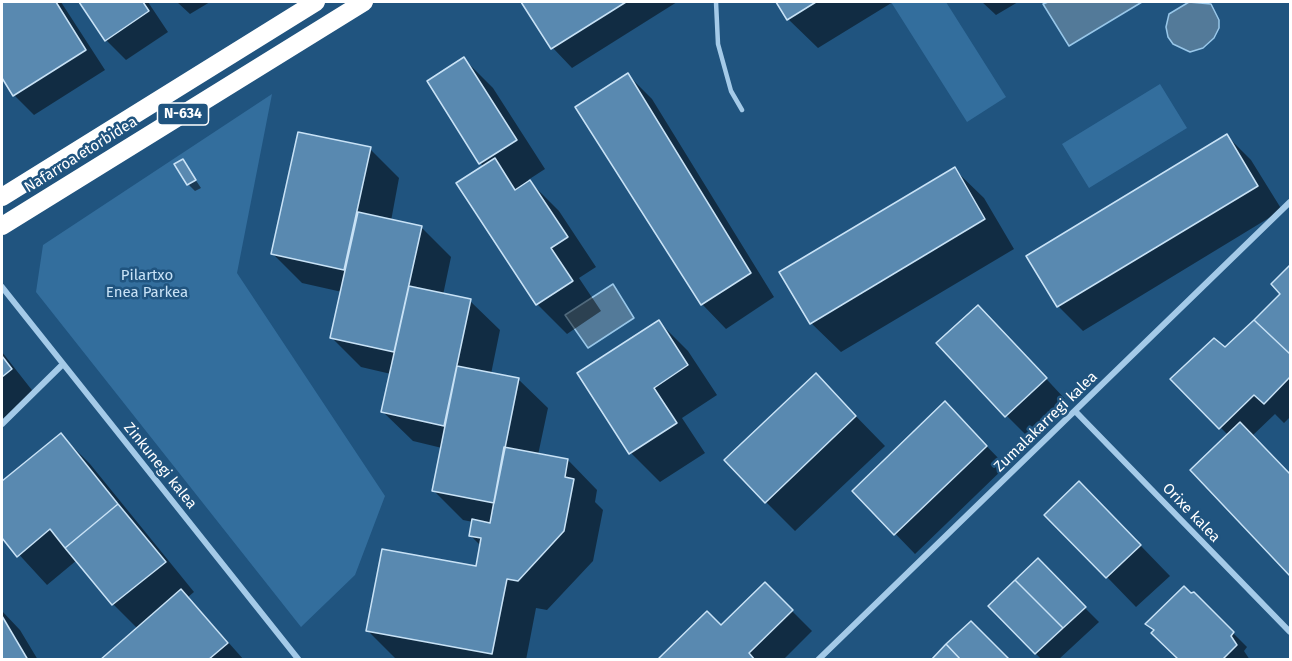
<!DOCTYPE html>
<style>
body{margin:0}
#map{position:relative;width:1292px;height:661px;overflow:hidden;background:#20547f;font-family:"Fira Sans",sans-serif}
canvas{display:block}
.frame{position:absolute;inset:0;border:3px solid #fff;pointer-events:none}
</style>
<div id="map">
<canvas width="1292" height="661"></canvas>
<div class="frame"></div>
</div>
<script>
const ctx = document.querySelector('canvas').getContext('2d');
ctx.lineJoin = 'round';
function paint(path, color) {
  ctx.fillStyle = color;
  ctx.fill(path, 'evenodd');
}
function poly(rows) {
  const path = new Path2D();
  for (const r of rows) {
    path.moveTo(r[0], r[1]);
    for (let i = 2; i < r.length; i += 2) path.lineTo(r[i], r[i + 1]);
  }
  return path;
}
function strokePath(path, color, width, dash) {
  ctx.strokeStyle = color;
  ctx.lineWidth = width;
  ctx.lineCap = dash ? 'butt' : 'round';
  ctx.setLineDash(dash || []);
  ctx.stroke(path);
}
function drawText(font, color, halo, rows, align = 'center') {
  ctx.font = font + ' "Fira Sans",sans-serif';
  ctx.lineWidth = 5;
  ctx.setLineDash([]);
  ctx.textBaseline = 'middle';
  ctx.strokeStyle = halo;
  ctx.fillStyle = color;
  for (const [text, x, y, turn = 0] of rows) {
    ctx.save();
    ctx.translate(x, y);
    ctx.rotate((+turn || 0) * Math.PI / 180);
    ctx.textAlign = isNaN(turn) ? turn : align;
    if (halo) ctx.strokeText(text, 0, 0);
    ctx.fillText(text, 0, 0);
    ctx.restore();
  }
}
paint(poly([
 [891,2,946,2,1006,97,967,122],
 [1160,84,1187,128,1089,188,1062,144],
 [272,94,237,273,385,496,355,575,301,627,36,292,43,245]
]), '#336e9d');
const water = poly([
 [1048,2,1142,2,1069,46,1043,4,1048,2],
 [1189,2,1211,4,1219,20,1219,28,1214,38,1203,48,1190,52,1173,44,1168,37,1166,27,1169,14,1189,2],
 [613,284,634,318,588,348,565,315,613,284]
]);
paint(water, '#537a99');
strokePath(water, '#98c7e9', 1.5);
paint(poly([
 [2,2,61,2,105,70,34,115,14,95,2,75],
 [81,2,148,2,168,32,126,60,106,40],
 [177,2,210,2,190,14],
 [523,2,677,2,572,68,553,48],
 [778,2,893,2,818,48,788,19],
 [982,2,1018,2,996,15],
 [464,59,493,88,545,169,528,180,559,211,596,267,579,278,601,311,567,334,537,304,458,184,484,167,480,163],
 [628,75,652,99,774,297,726,329,702,304,577,107],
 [1227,136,1251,160,1282,210,1083,331,1059,307,1028,256],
 [370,149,399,178,391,221,422,228,451,257,443,295,470,301,500,330,491,374,518,379,548,408,538,455,568,460,597,490,595,502,603,510,593,561,547,610,536,608,526,660,397,660,368,631,477,567,481,546,470,535,473,522,463,520,433,490,442,448,413,441,383,412,391,374,361,367,332,338,342,292,302,283,273,254],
 [183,161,201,188,195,191,188,184],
 [954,169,984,198,1014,249,841,352,811,323],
 [1290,267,1290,417,1284,423,1275,414,1252,436,1290,476,1290,573,1192,470,1228,435,1173,380,1225,349,1282,294,1273,284],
 [659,322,688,351,717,395,682,418,705,453,660,482,631,453],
 [997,326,1065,399,1026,435,1007,416],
 [2,352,35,394,2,424],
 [845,405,885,446,795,531,766,502],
 [964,423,1006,466,915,554,854,491],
 [61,435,90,464,194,592,188,597,244,660,102,660,138,629,113,604,77,560,47,585,2,536,2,483],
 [1108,512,1170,576,1136,607,1107,577],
 [1038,561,1099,622,1058,660,1042,660,990,606],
 [765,584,812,631,783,660,659,660,721,627],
 [1194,594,1247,647,1244,651,1250,660,1181,660,1147,624],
 [2,611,20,630,38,660,2,660]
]), '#0007');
const building = poly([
 [2,2,56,2,86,50,13,96,2,78,2,2],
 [79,2,143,2,149,11,105,41,79,2],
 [521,2,626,2,551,49,521,2],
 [776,2,816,2,787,20,776,2],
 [464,57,517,140,479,164,427,81,464,57],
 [628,73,751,273,701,305,575,107,628,73],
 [298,132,371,147,344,270,271,254,298,132],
 [1227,134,1258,186,1057,307,1026,256,1227,134],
 [495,158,515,190,530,180,568,237,551,248,573,281,536,305,456,183,495,158],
 [183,159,196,180,187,185,174,164,183,159],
 [955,167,985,219,810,324,779,272,955,167],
 [358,212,422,226,394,352,330,338,358,212],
 [1290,265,1290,354,1254,320,1280,294,1271,284,1290,265],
 [409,286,471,299,444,426,381,412,409,286],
 [978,305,1047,378,1005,417,936,343,978,305],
 [659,320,688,365,654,388,677,423,629,454,577,373,659,320],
 [1254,320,1290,354,1290,377,1264,404,1254,395,1219,429,1170,379,1214,338,1225,347,1254,320],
 [2,356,12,369,2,377,2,356],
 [457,366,519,378,494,503,432,491,457,366],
 [816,373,856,416,765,503,724,460,816,373],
 [945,401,987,446,894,535,852,491,945,401],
 [1240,422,1290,474,1290,576,1190,470,1240,422],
 [61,433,118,504,65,548,50,529,17,557,2,538,2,481,61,433],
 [504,447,568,459,565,477,574,479,564,531,518,581,507,579,492,654,366,631,382,549,476,566,481,538,469,536,472,519,490,523,504,447],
 [1079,481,1141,545,1106,578,1044,515,1079,481],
 [118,504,166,562,112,605,65,548,118,504],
 [1038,558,1086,607,1063,628,1015,580,1038,558],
 [1015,580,1063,628,1035,654,988,606,1015,580],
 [765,582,793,610,749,653,755,660,657,660,707,611,721,625,765,582],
 [1184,586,1191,593,1194,592,1234,632,1231,636,1237,645,1222,660,1179,660,1151,633,1154,630,1145,624,1184,586],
 [181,589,228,643,208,660,100,660,181,589],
 [2,616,28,660,2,660,2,616],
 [971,621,1010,660,961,660,946,644,971,621],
 [946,644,961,660,931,660,946,644]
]);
paint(building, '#5989b0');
strokePath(building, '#c8e2f6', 1.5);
strokePath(poly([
 [716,2,718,44,731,91,742,110]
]), '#a4cae8', 4.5);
strokePath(poly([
 [2,287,299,660],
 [1075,411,1290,632],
 [2,424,63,364],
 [818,660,1290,202]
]), '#a4cae8', 6);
strokePath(poly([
 [2,197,316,2],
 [2,226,364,2]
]), '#fff', 18);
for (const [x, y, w] of [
 [183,114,51]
]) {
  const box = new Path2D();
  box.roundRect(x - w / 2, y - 11, w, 22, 4.5);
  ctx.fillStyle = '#20547f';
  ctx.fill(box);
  strokePath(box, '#fff', 1.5);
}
drawText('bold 14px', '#fff', null, [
 ["N-634",183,114]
]);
drawText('15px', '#fff', '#20547f', [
 ["Nafarroa etorbidea",81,155,-32],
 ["Zumalakarregi kalea",1046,422,-44],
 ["Zinkunegi kalea",160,466,51],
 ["Orixe kalea",1191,513,46]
]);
drawText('15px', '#c8e2f6', '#20547f', [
 ["Pilartxo",147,276],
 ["Enea Parkea",147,293]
]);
</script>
